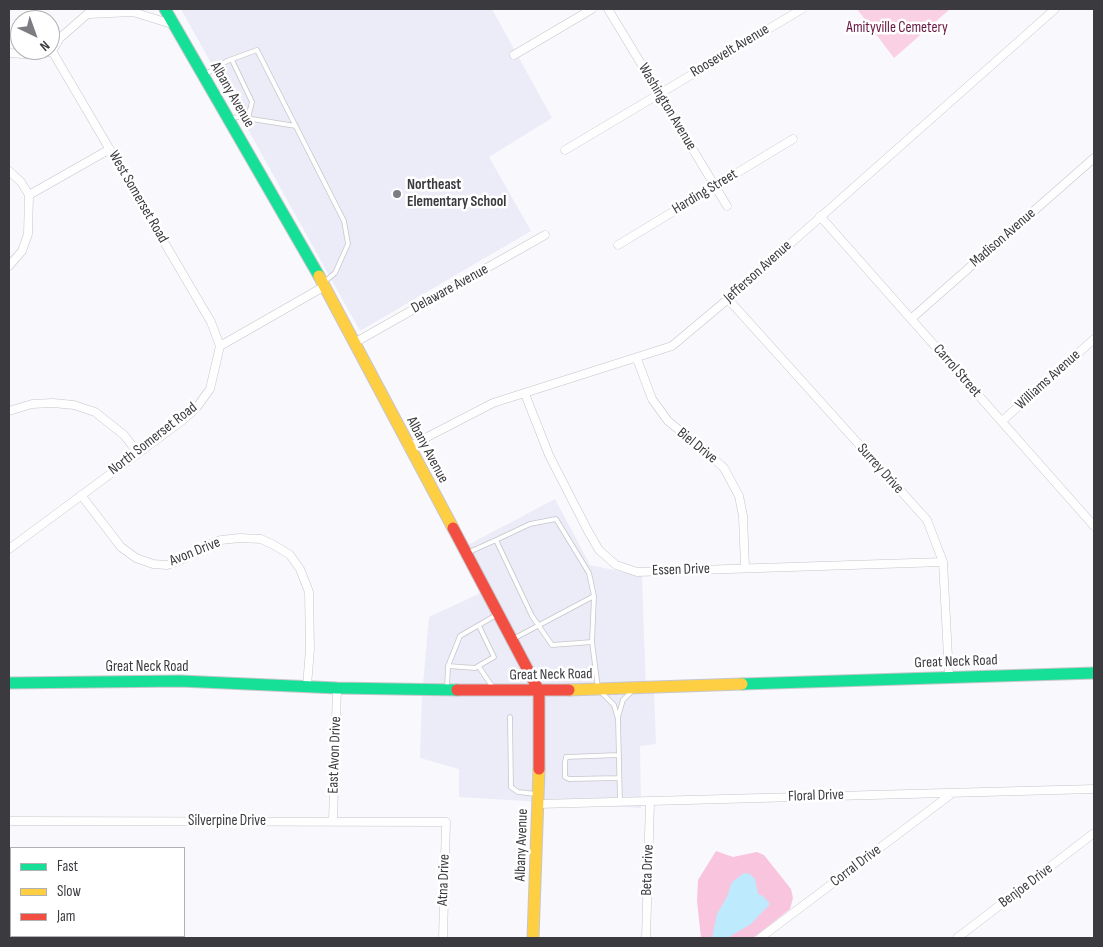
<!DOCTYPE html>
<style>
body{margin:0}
#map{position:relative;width:1103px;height:947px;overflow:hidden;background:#f8f8fd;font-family:"Sofia Sans Condensed",sans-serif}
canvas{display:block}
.frame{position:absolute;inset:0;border:10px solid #3b3a3f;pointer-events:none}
.legend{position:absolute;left:10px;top:847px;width:175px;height:90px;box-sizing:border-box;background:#fff;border:1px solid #b1b0b2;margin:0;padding:6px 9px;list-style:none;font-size:15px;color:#3b3a3f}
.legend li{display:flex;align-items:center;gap:10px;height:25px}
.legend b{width:25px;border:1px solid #b1b0b2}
.north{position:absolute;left:10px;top:10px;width:50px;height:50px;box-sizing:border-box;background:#fff;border:1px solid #b1b0b2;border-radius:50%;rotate:138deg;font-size:14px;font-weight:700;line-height:20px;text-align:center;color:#3b3a3f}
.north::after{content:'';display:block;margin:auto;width:18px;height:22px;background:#7d7c82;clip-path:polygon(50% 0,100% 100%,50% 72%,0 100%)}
</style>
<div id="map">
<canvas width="1103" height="947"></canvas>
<div class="frame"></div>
<ul class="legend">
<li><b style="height:6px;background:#16e098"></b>Fast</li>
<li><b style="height:6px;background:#ffcf43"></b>Slow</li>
<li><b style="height:6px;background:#f24e42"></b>Jam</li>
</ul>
<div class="north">N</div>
</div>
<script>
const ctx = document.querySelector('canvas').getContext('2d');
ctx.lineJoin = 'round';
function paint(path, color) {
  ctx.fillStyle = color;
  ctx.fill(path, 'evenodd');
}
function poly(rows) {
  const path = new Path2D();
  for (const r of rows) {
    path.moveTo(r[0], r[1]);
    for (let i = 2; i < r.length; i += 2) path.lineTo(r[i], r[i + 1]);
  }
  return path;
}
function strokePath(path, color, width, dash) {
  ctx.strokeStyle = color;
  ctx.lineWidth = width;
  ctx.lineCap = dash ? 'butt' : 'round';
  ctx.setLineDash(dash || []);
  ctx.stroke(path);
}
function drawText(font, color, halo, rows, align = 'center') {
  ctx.font = font + ' "Sofia Sans Condensed",sans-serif';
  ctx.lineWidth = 5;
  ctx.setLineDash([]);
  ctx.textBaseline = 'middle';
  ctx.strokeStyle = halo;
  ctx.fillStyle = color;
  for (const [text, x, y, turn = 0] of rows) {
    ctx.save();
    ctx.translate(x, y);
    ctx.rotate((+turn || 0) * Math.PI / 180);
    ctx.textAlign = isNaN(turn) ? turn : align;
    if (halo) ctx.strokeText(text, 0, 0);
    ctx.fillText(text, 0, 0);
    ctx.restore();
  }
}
paint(poly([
 [181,9,492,9,552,118,489,157,531,231,360,331],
 [555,499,590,565,642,576,646,691,654,691,656,744,640,746,641,808,459,797,459,769,420,758,422,695,429,617,487,590,464,547]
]), '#ececf8');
paint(poly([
 [857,9,950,9,894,58]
]), '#fad0e4');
paint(poly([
 [716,851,733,857,757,852,764,855,791,889,793,898,790,909,753,938,701,938,697,901,698,880]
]), '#f9c5de');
paint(poly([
 [744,873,750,874,755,879,758,894,763,896,770,904,751,924,727,938,712,938,717,914,727,897,732,882]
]), '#bdebfd');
const lane = poly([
 [232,60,252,102,248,118],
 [206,74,227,61,257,50,344,221,348,244,335,273,324,282],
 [231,118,239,117,296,126],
 [496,540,530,524,556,519,589,573,594,596,592,642,598,688],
 [467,553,496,540,532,616,552,645,592,642],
 [513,639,594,596],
 [448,666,475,668,494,657,479,626],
 [479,667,494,689],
 [447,688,448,666,460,636,498,614],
 [602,693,614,705,618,719,620,803],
 [510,717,511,787,518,792,536,794],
 [618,717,623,700,632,691],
 [619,755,566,757,565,762,565,777,569,779,619,778]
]);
const street = poly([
 [608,9,727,206],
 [89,14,133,12,175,25],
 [52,51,211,322,220,346],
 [9,53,38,55,52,51,60,38,93,9],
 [514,55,592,9],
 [565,150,802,9],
 [9,171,21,182,29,195],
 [820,216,1094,526],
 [618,245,793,139],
 [9,266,22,251,28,234,29,195,110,149],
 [728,299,927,520,943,562,949,676],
 [912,318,1094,158],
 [354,343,545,235],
 [637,359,652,399,668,421,704,450,724,468,739,496,743,516,745,568],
 [525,394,549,455,588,531,599,550,616,565,637,572,943,562],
 [9,411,32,404,53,403,74,405,95,412,124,435,137,452],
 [1002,421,1094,339],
 [408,447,493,403,672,346,728,299,1055,9],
 [81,495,121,547,136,558,153,564,167,565,185,558,203,547,221,540,240,538,261,539,274,545,290,555,300,569,309,592,310,649,307,686],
 [9,549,183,420,197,407,210,389,220,346,325,286],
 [539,804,1094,789],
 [9,821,446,822,443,938],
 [333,821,337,688],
 [646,938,650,802],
 [760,938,950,795],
 [957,938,1094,833]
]);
const fast = poly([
 [165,9,319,276],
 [9,683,180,681,337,688,457,690],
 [742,684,1094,673]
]);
const slow = poly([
 [319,276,453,528],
 [569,690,742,684],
 [533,938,539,769]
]);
const jam = poly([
 [453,528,539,691,539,769],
 [457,690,569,690]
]);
strokePath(lane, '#c6c6ca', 5.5);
strokePath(street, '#c6c6ca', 9);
strokePath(fast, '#c6c6ca', 13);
strokePath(slow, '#c6c6ca', 13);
strokePath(jam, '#c6c6ca', 13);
strokePath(lane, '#fefeff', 4);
strokePath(street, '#fefeff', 8);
strokePath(fast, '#16e098', 11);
strokePath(slow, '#ffcf43', 11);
strokePath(jam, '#f24e42', 11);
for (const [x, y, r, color] of [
 [397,194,5,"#7d7c82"]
]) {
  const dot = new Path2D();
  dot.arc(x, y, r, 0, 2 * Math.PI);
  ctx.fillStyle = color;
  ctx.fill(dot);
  strokePath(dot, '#fff', 2);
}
drawText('15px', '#681742', '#fff', [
 ["Amityville Cemetery",897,28]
]);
drawText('15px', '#3b3a3f', '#fff', [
 ["Roosevelt Avenue",730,51,-31],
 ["Albany Avenue",232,95,60],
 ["Washington Avenue",667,107,59],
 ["Harding Street",705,192,-31],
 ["West Somerset Road",138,197,60],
 ["Madison Avenue",1003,238,-41],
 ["Jefferson Avenue",758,272,-42],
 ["Delaware Avenue",450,289,-29],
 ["Carrol Street",957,371,49],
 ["Williams Avenue",1048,380,-42],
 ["North Somerset Road",153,439,-38],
 ["Biel Drive",697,446,39],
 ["Albany Avenue",427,450,62],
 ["Surrey Drive",880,469,48],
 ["Avon Drive",195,552,-22],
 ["Essen Drive",681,570,-2],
 ["Great Neck Road",956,662,-2],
 ["Great Neck Road",147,667],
 ["Great Neck Road",551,675,-1],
 ["East Avon Drive",335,755,-88],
 ["Floral Drive",816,796,-2],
 ["Silverpine Drive",227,821],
 ["Albany Avenue",522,845,-88],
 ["Corral Drive",856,866,-37],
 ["Beta Drive",648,870,-88],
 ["Atna Drive",444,880,-88],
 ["Benjoe Drive",1026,886,-37]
]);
drawText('bold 15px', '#3b3a3f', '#fff', [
 ["Northeast",407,185],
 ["Elementary School",407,202]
], 'left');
</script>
